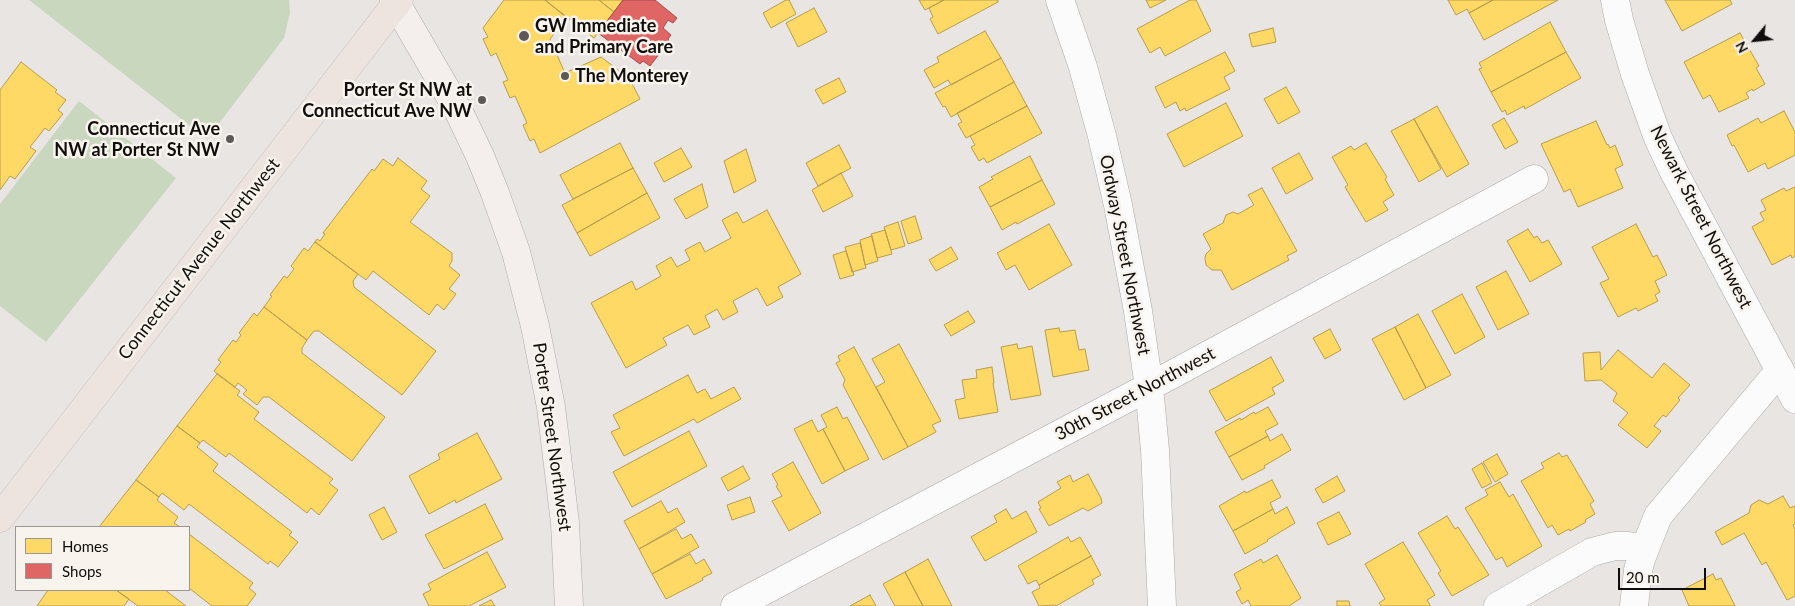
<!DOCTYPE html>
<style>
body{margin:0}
#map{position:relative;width:1795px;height:606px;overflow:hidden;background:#e8e5e2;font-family:Lato,sans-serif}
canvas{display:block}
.legend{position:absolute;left:15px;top:526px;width:175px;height:65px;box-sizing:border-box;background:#f8f3ed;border:1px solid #9b9793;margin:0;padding:6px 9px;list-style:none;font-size:15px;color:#100e0c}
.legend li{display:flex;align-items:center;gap:10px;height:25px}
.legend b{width:25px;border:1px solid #9b9793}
.north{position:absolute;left:1730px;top:15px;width:50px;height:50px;-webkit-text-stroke:4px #f8f3ed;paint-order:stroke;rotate:242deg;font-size:14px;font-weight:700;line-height:20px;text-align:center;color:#100e0c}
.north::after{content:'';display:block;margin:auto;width:18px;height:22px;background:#100e0c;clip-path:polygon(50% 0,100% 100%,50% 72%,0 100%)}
.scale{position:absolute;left:1618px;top:568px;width:88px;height:22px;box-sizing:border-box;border:2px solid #100e0c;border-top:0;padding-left:6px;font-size:15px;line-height:18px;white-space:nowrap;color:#100e0c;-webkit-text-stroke:4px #f8f3ed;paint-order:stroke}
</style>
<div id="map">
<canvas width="1795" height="606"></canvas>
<ul class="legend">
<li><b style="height:14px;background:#ffd966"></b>Homes</li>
<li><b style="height:14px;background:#e06666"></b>Shops</li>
</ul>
<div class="north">N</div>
<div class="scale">20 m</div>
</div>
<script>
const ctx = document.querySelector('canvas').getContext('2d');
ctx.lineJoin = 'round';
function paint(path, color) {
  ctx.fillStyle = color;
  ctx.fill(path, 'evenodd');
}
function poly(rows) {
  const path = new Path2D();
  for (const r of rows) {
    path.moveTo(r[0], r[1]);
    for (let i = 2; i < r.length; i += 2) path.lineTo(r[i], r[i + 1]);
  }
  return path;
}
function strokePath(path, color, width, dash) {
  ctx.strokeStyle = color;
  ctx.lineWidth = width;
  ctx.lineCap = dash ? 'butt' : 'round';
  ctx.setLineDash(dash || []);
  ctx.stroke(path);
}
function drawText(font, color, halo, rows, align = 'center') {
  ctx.font = font + ' Lato,sans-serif';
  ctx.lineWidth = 5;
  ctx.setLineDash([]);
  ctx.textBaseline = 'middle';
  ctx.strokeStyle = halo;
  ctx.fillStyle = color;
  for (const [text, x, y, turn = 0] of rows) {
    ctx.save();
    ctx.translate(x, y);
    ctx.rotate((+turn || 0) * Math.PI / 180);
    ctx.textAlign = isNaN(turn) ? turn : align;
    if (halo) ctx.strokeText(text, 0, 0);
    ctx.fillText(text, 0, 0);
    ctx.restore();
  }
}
paint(poly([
 [29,0,289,0,290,13,284,38,207,139],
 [79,101,176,178,46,342,0,306,0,204]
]), '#c8d7be');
const homes = poly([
 [504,0,545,0,567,18,550,39,565,73,601,57,629,78,640,99,540,153,534,139,530,141,523,125,527,123,515,96,510,98,503,82,508,80,496,53,491,56,483,39,488,37,483,28,504,0],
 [545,0,599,0,614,12,594,38,545,0],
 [599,0,623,0,614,12,599,0],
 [786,0,789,0,796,14,771,28,763,13,786,0],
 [919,0,944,0,925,10,919,0],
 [944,0,998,0,998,2,938,34,930,19,933,17,929,8,944,0],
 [1146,0,1166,0,1150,8,1146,0],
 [1190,0,1196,0,1211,31,1165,56,1160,47,1150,53,1137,29,1190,0],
 [1448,0,1493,0,1469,13,1467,9,1456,15,1448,0],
 [1493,0,1558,0,1484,40,1469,13,1493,0],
 [1665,0,1730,0,1732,4,1682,31,1665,0],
 [814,8,827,32,798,47,786,23,814,8],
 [1550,22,1566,52,1491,92,1479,69,1482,68,1479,63,1550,22],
 [1273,28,1276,42,1252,47,1249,34,1273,28],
 [985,31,1001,58,951,85,948,80,934,88,924,70,939,62,937,57,985,31],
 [1740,33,1759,66,1756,68,1765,84,1753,91,1752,89,1746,93,1749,98,1719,112,1710,95,1703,99,1684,62,1740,33],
 [1225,52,1235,71,1224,77,1230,89,1186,111,1185,108,1180,111,1176,102,1165,108,1155,87,1225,52],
 [1566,52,1581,78,1525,109,1524,106,1507,115,1505,110,1502,112,1491,92,1566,52],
 [1001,58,1014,82,951,117,945,106,943,107,935,93,1001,58],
 [21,62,57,90,55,92,66,100,58,110,63,114,49,131,45,128,30,147,36,151,15,179,10,176,0,190,0,90,21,62],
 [839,78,846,92,823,104,815,90,839,78],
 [1014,82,1027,106,966,138,958,124,962,122,957,113,1014,82],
 [1286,87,1300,112,1278,124,1264,99,1286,87],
 [1226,103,1243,136,1184,167,1167,134,1226,103],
 [1027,106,1042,133,987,163,984,158,979,161,971,147,975,145,970,136,1027,106],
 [1437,106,1469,164,1447,177,1414,119,1437,106],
 [1784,111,1795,132,1795,155,1768,169,1765,163,1748,172,1734,145,1732,146,1727,135,1758,118,1761,123,1784,111],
 [1504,118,1518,142,1505,149,1492,125,1504,118],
 [1414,119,1441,169,1419,182,1391,131,1414,119],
 [1596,121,1607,145,1608,144,1610,148,1615,145,1623,165,1615,169,1623,188,1578,207,1570,189,1564,192,1541,144,1596,121],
 [620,143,633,168,573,199,560,175,620,143],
 [1366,143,1387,177,1385,179,1394,195,1383,202,1388,210,1366,222,1345,187,1348,185,1332,157,1351,146,1354,150,1366,143],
 [839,145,851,168,818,186,806,163,839,145],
 [681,148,692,167,664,182,654,163,681,148],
 [746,149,756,181,734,193,724,161,746,149],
 [1299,153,1313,179,1286,194,1272,168,1299,153],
 [1030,156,1042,180,990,207,979,187,993,179,991,177,1030,156],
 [398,158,427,181,421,189,430,196,410,222,452,253,452,261,449,266,460,275,449,289,456,294,444,310,437,304,429,315,373,271,366,280,315,242,317,239,320,241,325,234,323,233,372,169,374,171,383,159,393,166,398,158],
 [633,168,647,193,577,233,562,205,633,168],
 [841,173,853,196,823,212,812,190,841,173],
 [1042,180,1055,204,1017,224,1016,222,1002,230,990,207,1042,180],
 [702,184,708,207,686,219,674,199,702,184],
 [1795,187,1795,256,1792,258,1791,255,1772,265,1752,227,1764,220,1760,213,1766,210,1761,200,1784,188,1786,191,1795,187],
 [1262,188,1297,251,1287,256,1289,260,1232,290,1221,270,1212,270,1206,265,1205,258,1206,254,1211,249,1203,234,1223,223,1226,215,1233,212,1238,214,1254,205,1248,195,1262,188],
 [647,193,660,218,590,256,577,233,647,193],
 [767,210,801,274,778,287,783,297,767,306,757,288,733,301,738,312,723,320,717,309,705,316,710,327,694,335,688,325,663,338,667,345,626,368,591,303,632,281,636,290,661,276,656,266,671,257,677,267,690,260,685,250,700,242,705,252,731,238,722,220,737,212,743,223,767,210],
 [915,216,922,239,908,244,901,221,915,216],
 [898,222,905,246,891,250,884,227,898,222],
 [1049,224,1072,265,1029,290,1015,265,1006,270,997,253,1049,224],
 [1636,224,1653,257,1657,255,1667,275,1655,281,1660,292,1655,295,1658,301,1638,311,1636,308,1618,317,1600,283,1609,279,1592,247,1636,224],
 [1528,229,1534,238,1537,236,1542,243,1548,240,1562,264,1530,282,1507,241,1528,229],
 [885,230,892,254,877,258,871,234,885,230],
 [872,236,878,261,865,265,860,240,872,236],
 [315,242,358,274,353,281,354,287,436,351,402,395,319,331,314,331,307,340,264,307,272,296,270,295,284,276,287,278,294,269,291,266,304,248,308,251,315,242],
 [860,243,866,268,852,272,845,247,860,243],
 [951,247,958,259,936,271,929,260,951,247],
 [846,251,854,275,840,279,833,255,846,251],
 [1506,271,1529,314,1498,330,1476,287,1506,271],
 [1462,294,1485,337,1455,354,1432,311,1462,294],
 [264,307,307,340,302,348,302,353,385,417,352,461,269,397,263,397,257,405,243,394,247,390,238,383,235,387,214,371,221,362,218,360,233,340,236,342,241,335,239,333,254,313,257,316,264,307],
 [968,311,975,322,951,336,944,325,968,311],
 [1418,314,1451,375,1426,388,1395,327,1418,314],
 [1395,327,1426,388,1404,400,1372,339,1395,327],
 [1059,328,1060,332,1075,330,1079,350,1085,349,1089,370,1053,377,1045,330,1059,328],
 [1330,329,1341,350,1325,359,1313,338,1330,329],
 [899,344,941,421,932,425,936,432,908,447,876,387,885,382,872,359,899,344],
 [1017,344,1018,349,1032,346,1041,395,1011,400,1001,347,1017,344],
 [854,347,908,447,883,460,843,385,845,380,836,363,840,361,838,356,854,347],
 [1618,350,1652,378,1664,363,1690,385,1678,398,1680,400,1666,417,1663,415,1654,426,1661,431,1647,448,1618,425,1628,413,1613,401,1617,393,1601,380,1585,381,1583,353,1600,352,1601,370,1618,350],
 [1271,357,1284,381,1272,388,1275,394,1226,421,1209,391,1271,357],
 [992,367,994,383,993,383,998,412,959,419,955,400,965,398,962,380,977,378,976,370,992,367],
 [217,374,240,391,237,395,259,412,254,419,333,479,329,483,338,490,319,515,311,508,307,513,229,453,226,457,203,440,200,443,177,426,217,374],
 [688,375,697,393,705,389,711,399,734,387,741,399,697,423,694,419,624,456,611,432,620,428,613,415,688,375],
 [837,407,843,419,847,417,869,459,845,471,823,429,827,427,821,415,837,407],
 [1268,407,1278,424,1265,431,1268,436,1229,457,1215,432,1240,418,1241,420,1254,412,1255,414,1268,407],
 [812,420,818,432,823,429,845,471,822,484,794,429,812,420],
 [177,426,200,443,197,447,218,464,213,471,292,532,289,535,298,542,278,567,270,561,268,564,189,504,184,510,162,493,159,497,136,480,177,426],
 [689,431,707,466,632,507,613,472,689,431],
 [477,433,502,479,456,503,455,500,429,514,409,476,440,459,438,454,477,433],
 [1282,434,1291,450,1264,466,1265,468,1242,480,1229,457,1268,436,1270,441,1282,434],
 [1559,453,1562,457,1567,455,1594,501,1590,504,1595,514,1585,520,1586,522,1570,531,1569,529,1558,535,1552,525,1548,528,1521,481,1544,468,1541,463,1559,453],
 [1497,454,1508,474,1495,482,1483,462,1497,454],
 [793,462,821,513,789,531,772,501,782,496,776,486,778,485,772,474,793,462],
 [1482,463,1492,483,1482,488,1472,469,1482,463],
 [743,466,750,479,728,491,721,478,743,466],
 [1088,474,1101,498,1102,503,1088,511,1083,508,1049,526,1039,509,1041,508,1038,502,1061,488,1057,482,1070,475,1073,482,1088,474],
 [1337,476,1345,491,1323,503,1315,489,1337,476],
 [136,480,159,497,157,500,178,517,174,523,180,527,99,527,136,480],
 [1272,480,1281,497,1270,503,1273,509,1233,531,1219,506,1245,491,1246,493,1272,480],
 [1500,482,1509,497,1513,494,1542,546,1507,567,1502,557,1496,560,1465,508,1488,495,1485,490,1500,482],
 [1783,496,1790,508,1795,506,1795,524,1793,525,1795,529,1795,596,1787,600,1766,562,1762,565,1744,533,1722,545,1715,532,1749,513,1751,505,1759,500,1768,504,1783,496],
 [750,497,755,512,732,520,727,505,750,497],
 [661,501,668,513,677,508,685,522,639,549,624,521,661,501],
 [485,504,503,539,444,569,425,535,485,504],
 [384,507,397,532,382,540,369,515,384,507],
 [1287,507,1295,523,1267,540,1268,541,1245,554,1233,531,1273,509,1275,514,1287,507],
 [1006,509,1012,519,1026,511,1037,532,985,561,971,537,997,522,994,516,1006,509],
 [1339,512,1351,534,1328,545,1317,523,1339,512],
 [1447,516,1455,529,1458,527,1489,575,1452,596,1438,573,1441,571,1418,533,1447,516],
 [676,529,682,539,691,534,699,547,652,574,639,549,676,529],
 [189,534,253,583,249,588,256,594,247,606,212,606,189,588,189,534],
 [1068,537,1071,542,1080,537,1091,556,1039,585,1036,580,1028,584,1018,566,1068,537],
 [1403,542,1435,595,1427,600,1430,605,1429,606,1381,606,1379,603,1385,599,1365,564,1403,542],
 [487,552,506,587,469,606,429,606,423,594,431,590,428,584,487,552],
 [690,554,696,564,704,559,712,573,702,578,703,580,666,599,652,574,690,554],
 [1277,555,1301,598,1289,606,1251,606,1248,600,1242,604,1236,592,1241,589,1234,574,1261,559,1263,563,1277,555],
 [1091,556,1101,575,1092,580,1094,584,1056,606,1055,605,1039,606,1032,592,1040,588,1039,585,1091,556],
 [928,559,952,606,923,606,905,572,928,559],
 [905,572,923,606,895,606,883,584,905,572],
 [1713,574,1716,580,1721,578,1735,606,1689,606,1682,590,1713,574],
 [48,590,116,590,129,599,124,606,37,606,48,590],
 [116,590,165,590,186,606,138,606,116,590],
 [870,595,876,606,850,606,870,595],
 [491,600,495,606,479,606,491,600],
 [1337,601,1349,601,1350,606,1337,606,1337,601]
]);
paint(homes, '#ffd966');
strokePath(homes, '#b79c4b', 1);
const shops = poly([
 [623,0,655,0,677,18,673,23,668,20,663,28,671,35,668,39,669,41,650,66,643,61,640,64,598,33,623,0]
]);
paint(shops, '#e06666');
strokePath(shops, '#a24c4b', 1);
const street = poly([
 [1060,0,1083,67,1102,136,1118,205,1138,311,1149,387,1155,450,1162,606],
 [1615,0,1619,20,1635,74,1658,138,1674,172,1795,399],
 [735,606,1173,374,1534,179],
 [1498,606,1592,552,1615,546,1627,546,1644,548],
 [1634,606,1638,570,1641,559,1658,516,1780,370]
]);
const secondary = poly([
 [394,0,458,110,480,156,495,193,516,252,535,326,551,407,565,523,569,606]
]);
const primary = poly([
 [0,518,399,0]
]);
strokePath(street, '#aca9a7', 29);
strokePath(secondary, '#aca9a7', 29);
strokePath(primary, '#c3c1bf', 29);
strokePath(street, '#fcfbfb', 28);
strokePath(secondary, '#f4efed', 28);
strokePath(primary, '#ede4df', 28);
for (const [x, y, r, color] of [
 [524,36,6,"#5c5957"],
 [565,76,5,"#5c5957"],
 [482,100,5,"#5c5957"],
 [230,139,5,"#5c5957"]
]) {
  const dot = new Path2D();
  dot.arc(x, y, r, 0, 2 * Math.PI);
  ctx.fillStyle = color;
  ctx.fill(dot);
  strokePath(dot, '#f8f3ed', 2);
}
drawText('bold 18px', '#100e0c', '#f8f3ed', [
 ["GW Immediate",535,26],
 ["and Primary Care",535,47],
 ["The Monterey",575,76],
 ["Porter St NW at",472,90,"right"],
 ["Connecticut Ave NW",472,111,"right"],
 ["Connecticut Ave",220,129,"right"],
 ["NW at Porter St NW",220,150,"right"]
], 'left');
drawText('18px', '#100e0c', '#f8f3ed', [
 ["Newark Street Northwest",1701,217,63],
 ["Ordway Street Northwest",1125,255,79],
 ["Connecticut Avenue Northwest",199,259,-52],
 ["30th Street Northwest",1135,394,-28],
 ["Porter Street Northwest",552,437,82]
]);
</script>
